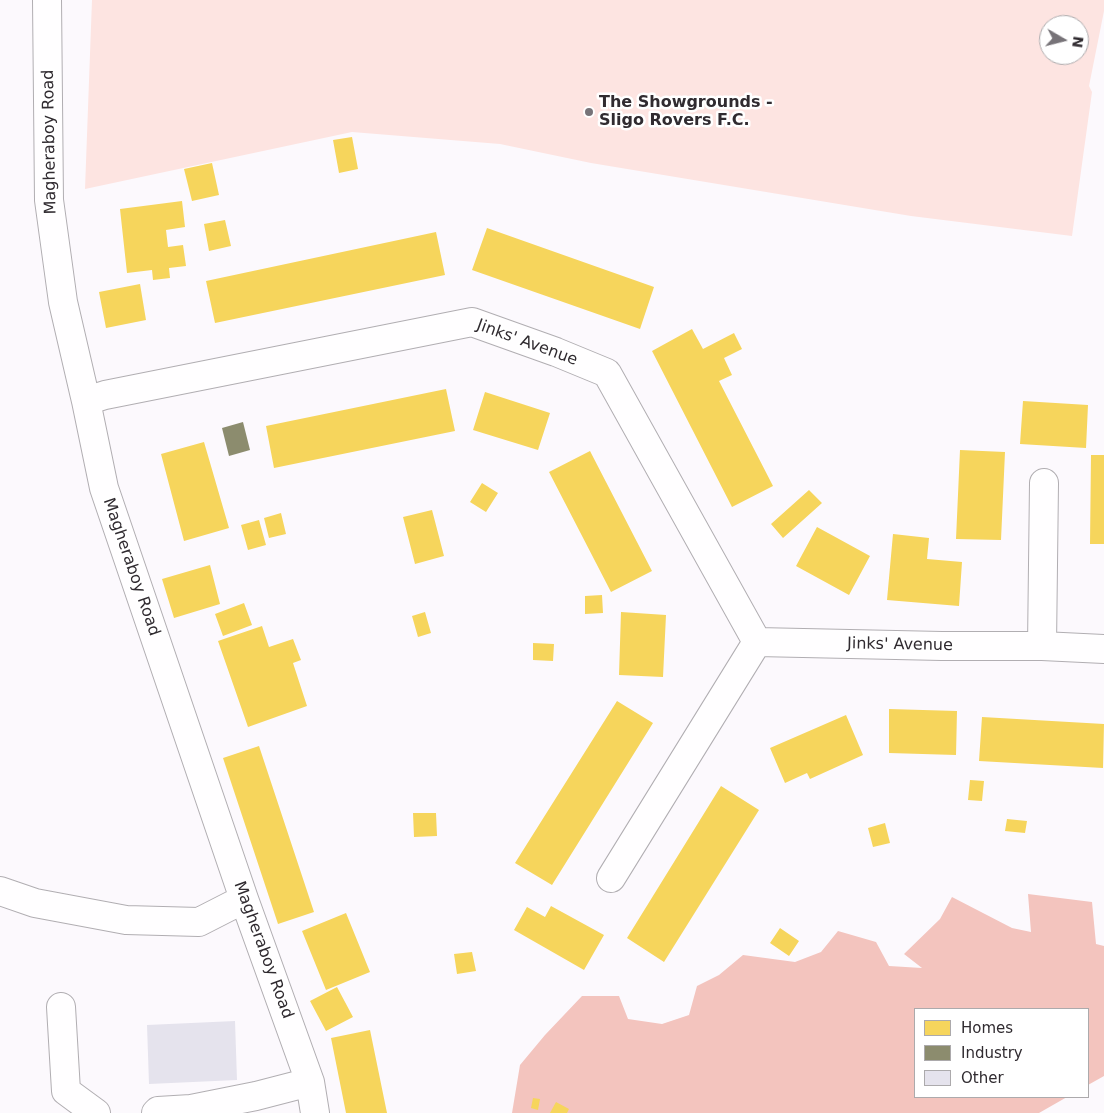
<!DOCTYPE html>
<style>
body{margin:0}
#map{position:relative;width:1104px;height:1113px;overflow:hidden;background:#fcf9fd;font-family:"DejaVu Sans",sans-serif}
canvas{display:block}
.legend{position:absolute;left:914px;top:1008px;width:175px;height:90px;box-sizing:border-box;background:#fff;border:1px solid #acaaac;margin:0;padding:6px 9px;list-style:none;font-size:15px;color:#302b30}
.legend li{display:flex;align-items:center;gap:10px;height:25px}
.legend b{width:25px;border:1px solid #acaaac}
.north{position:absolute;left:1039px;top:15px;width:50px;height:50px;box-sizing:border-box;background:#fff;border:1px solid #acaaac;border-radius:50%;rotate:98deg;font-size:14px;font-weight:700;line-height:20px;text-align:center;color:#302b30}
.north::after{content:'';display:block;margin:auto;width:18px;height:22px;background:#777378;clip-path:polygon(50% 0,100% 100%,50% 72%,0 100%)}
</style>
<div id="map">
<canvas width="1104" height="1113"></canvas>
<ul class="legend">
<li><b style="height:14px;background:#f6d55c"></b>Homes</li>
<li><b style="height:14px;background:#8c8c6e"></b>Industry</li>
<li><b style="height:14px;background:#e5e3ed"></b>Other</li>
</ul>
<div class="north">N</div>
</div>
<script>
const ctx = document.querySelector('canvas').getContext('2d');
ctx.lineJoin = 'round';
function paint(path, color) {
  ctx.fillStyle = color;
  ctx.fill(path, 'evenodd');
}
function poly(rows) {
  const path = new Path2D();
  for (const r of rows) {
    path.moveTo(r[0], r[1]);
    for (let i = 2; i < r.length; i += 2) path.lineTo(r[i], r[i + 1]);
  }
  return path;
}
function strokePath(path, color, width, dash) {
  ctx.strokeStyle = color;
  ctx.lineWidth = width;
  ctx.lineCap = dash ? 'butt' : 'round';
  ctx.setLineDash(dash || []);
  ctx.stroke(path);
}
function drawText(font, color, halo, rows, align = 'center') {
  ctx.font = font + ' "DejaVu Sans",sans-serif';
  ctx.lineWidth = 5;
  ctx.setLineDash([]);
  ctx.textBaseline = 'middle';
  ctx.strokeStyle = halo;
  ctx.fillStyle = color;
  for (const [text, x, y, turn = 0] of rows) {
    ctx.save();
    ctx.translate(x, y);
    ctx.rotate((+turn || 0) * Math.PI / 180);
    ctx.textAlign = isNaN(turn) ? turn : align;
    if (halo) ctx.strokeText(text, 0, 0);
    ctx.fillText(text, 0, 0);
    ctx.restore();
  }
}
paint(poly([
 [92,0,1104,0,1104,11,1089,86,1092,92,1072,236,911,216,591,163,500,144,352,132,85,189],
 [1049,25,1079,25,1079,55,1049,55]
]), '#fde4e1');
paint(poly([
 [1028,894,1092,902,1096,944,1104,946,1104,1076,1088,1085,1088,1009,915,1009,915,1097,1067,1097,1039,1113,512,1113,520,1065,545,1035,582,996,619,996,628,1019,662,1024,689,1015,697,986,719,975,743,955,795,962,821,952,838,931,876,942,889,966,922,968,904,954,940,919,952,897,1012,928,1031,932]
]), '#f3c4be');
paint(poly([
 [352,137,358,169,339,173,333,140],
 [212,163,219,195,192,201,184,169],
 [182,201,185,227,166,230,168,247,183,245,186,266,169,268,170,278,153,280,152,270,127,273,120,209],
 [225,220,231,246,209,251,204,224],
 [487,228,654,287,640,329,472,270],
 [436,232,445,275,215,323,206,281],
 [140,284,146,320,106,328,99,292],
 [692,329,703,349,734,333,742,349,724,358,732,375,719,381,773,486,732,507,652,351],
 [446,389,455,431,274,468,266,426],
 [485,392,550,413,538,450,473,430],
 [1023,401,1088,405,1086,448,1020,444],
 [204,442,229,528,184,541,161,454],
 [960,450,1005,452,1001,540,956,539],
 [590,451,652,571,611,592,549,472],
 [1091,455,1104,455,1104,544,1090,544],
 [482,483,498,493,486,512,470,502],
 [809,490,822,503,783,538,771,524],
 [432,510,444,556,415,564,403,517],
 [281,513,286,534,269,538,264,518],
 [259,520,266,545,248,550,241,525],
 [817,527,870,556,849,595,796,566],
 [893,534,929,538,927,559,962,562,959,606,887,600],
 [210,565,220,604,174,618,162,579],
 [602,595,603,613,585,614,585,596],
 [244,603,252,625,223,636,215,614],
 [425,612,431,633,418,637,412,616],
 [621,612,666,615,663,677,619,675],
 [262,626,269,647,293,639,301,660,293,663,307,706,248,727,218,641],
 [533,643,554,644,553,661,533,660],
 [617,701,653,723,552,885,515,863],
 [889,709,957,711,956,755,889,753],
 [846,715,863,755,810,779,807,773,785,783,770,748],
 [982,717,1104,724,1103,768,979,761],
 [259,746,314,912,278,924,223,758],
 [970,780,984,781,982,801,968,800],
 [721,786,759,810,664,962,627,938],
 [413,813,436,813,437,836,414,837],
 [1007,819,1027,821,1025,833,1005,831],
 [885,823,890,843,873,847,868,828],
 [551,906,604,935,584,970,514,930,527,907,545,917],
 [346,913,370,972,326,990,302,931],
 [780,928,799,941,789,956,770,943],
 [472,952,476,971,457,974,454,954],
 [337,987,353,1017,326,1031,310,1001],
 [370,1030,387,1113,346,1113,331,1038],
 [533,1098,540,1099,538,1110,531,1108],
 [556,1102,569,1109,567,1113,550,1113]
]), '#f6d55c');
paint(poly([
 [243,422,250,450,229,456,222,428]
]), '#8c8c6e');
paint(poly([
 [235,1021,237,1080,149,1084,147,1025]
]), '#e5e3ed');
const minor = poly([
 [47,0,49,200,63,302,86,401,104,488,244,899,310,1082,315,1113],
 [86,401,105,395,472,322,556,352,607,373,757,642,942,646,1042,646,1104,649],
 [1042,646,1044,483],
 [611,878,757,642],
 [0,891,35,903,126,920,199,922,244,899],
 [61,1007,66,1091,96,1113],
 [156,1113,158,1111,191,1109,256,1096,310,1082]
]);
strokePath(minor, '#b1aeb2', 30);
strokePath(minor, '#fffeff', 28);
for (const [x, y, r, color] of [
 [589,112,5,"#777378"]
]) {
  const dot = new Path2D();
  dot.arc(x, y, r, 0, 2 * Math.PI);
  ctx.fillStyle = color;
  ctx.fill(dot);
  strokePath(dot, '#fff', 2);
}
drawText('bold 16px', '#302b30', '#fff', [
 ["The Showgrounds -",599,103],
 ["Sligo Rovers F.C.",599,121]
], 'left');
drawText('16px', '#302b30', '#fff', [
 ["Magheraboy Road",50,142,-91],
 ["Jinks' Avenue",527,343,20],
 ["Magheraboy Road",131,567,71],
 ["Jinks' Avenue",900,645,1],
 ["Magheraboy Road",263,950,70]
]);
</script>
